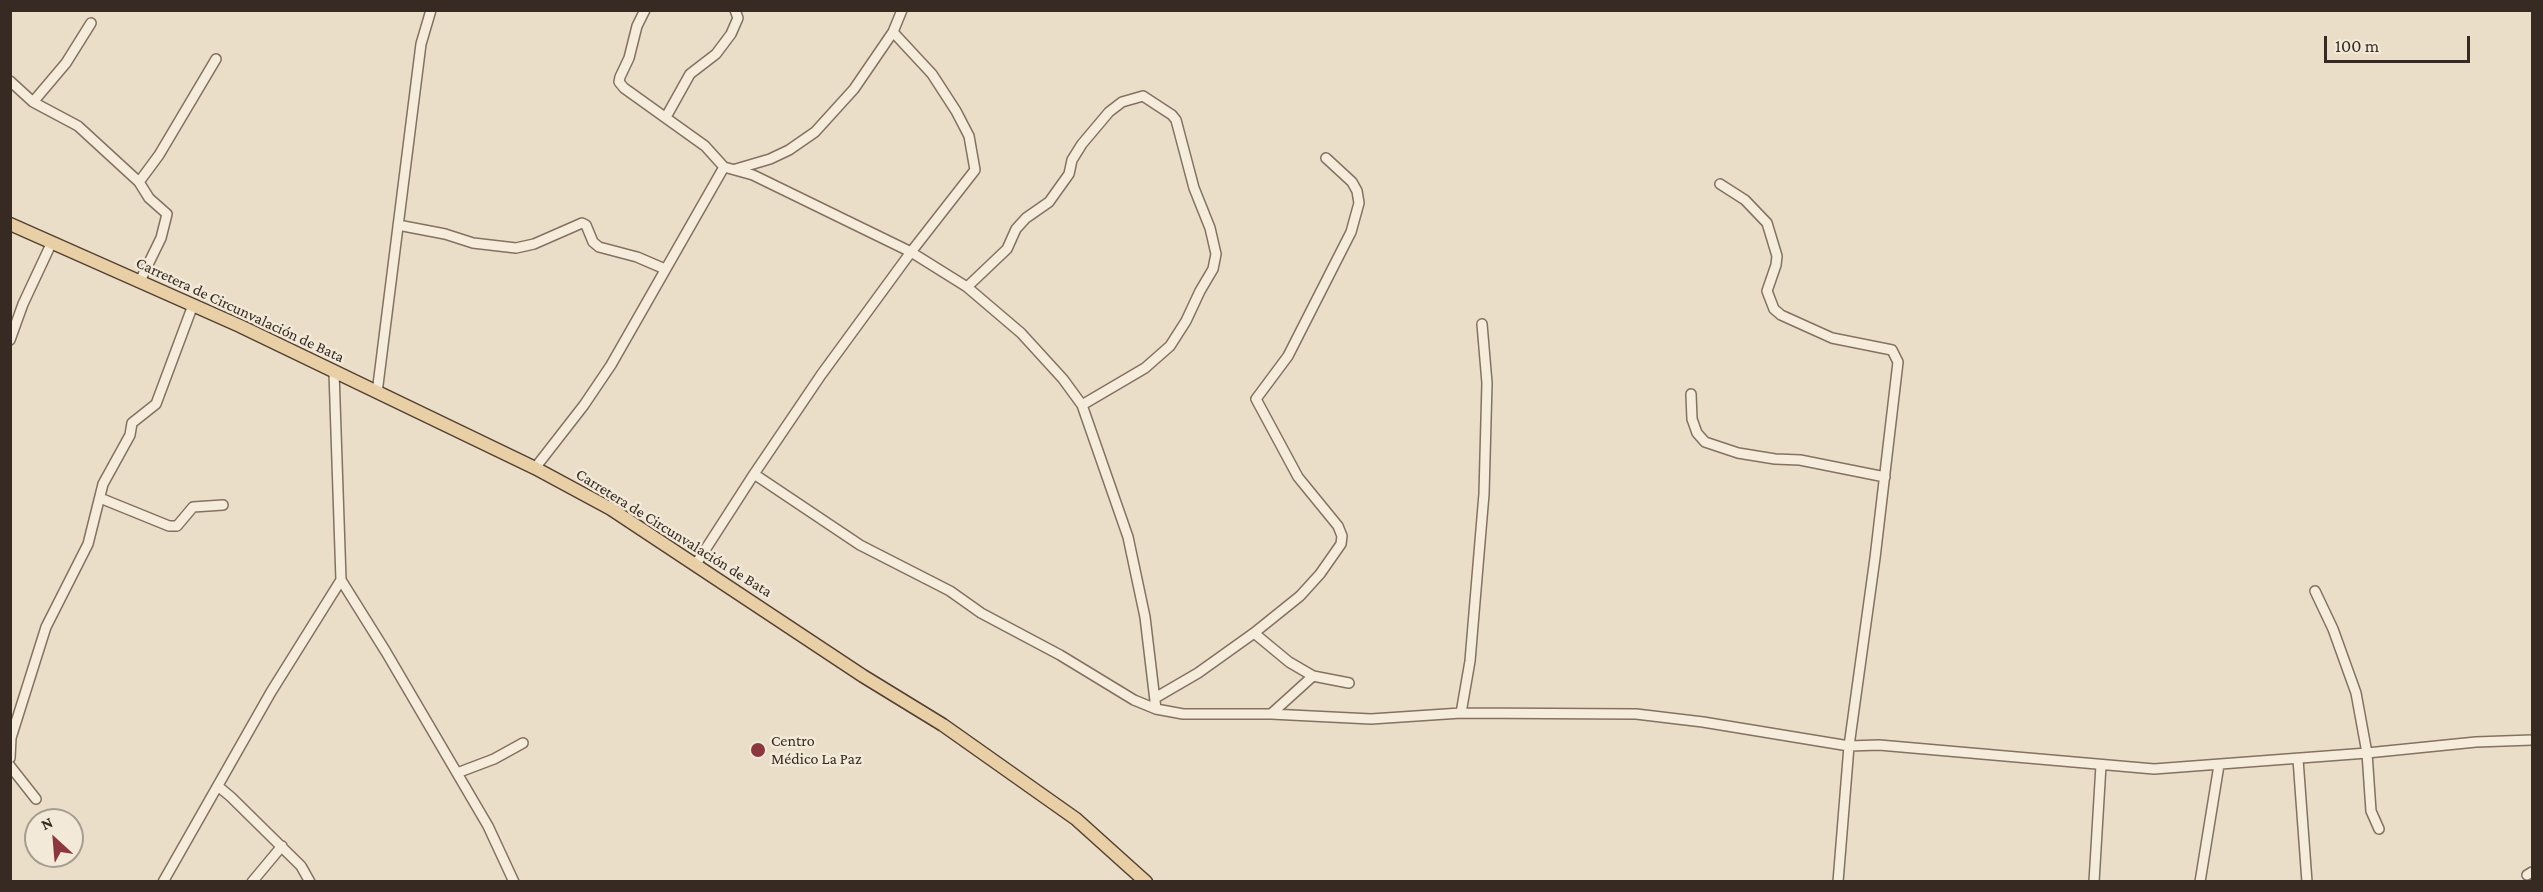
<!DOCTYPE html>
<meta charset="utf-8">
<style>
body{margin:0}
#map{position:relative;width:2543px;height:892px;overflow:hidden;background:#eadec9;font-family:"Crimson Pro",serif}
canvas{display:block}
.frame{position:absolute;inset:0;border:12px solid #362a22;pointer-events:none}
.north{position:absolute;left:24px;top:808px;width:60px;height:60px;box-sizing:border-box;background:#f2e9d8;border:2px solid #a79d8f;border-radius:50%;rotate:334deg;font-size:16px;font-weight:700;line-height:24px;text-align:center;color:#362a22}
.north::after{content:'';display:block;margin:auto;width:21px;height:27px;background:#8c373d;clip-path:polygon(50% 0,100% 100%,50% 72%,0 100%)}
.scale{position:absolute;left:2324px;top:36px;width:146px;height:27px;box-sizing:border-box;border:3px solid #362a22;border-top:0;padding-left:8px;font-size:18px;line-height:21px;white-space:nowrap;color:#362a22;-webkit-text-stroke:4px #f2e9d8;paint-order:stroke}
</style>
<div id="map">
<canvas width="2543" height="892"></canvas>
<div class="frame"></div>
<div class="north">N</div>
<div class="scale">100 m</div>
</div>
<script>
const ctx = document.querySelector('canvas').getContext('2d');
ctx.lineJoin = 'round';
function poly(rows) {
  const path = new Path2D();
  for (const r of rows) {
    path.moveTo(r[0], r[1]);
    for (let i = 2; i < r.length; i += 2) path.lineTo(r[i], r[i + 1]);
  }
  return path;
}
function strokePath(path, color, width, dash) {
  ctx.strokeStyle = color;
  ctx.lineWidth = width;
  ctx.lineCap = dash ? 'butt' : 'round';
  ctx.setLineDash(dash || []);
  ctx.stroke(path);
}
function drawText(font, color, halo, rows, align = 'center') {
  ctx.font = font + ' "Crimson Pro",serif';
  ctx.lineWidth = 5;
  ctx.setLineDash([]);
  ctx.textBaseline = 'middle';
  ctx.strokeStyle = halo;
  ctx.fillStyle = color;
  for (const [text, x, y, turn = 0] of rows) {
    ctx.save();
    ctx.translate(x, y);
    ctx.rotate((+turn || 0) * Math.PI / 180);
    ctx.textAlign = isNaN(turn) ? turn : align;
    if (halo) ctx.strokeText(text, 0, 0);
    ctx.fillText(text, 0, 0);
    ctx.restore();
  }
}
const minor = poly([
 [645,10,637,26,629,58,620,77,619,82,624,88,705,146,724,167,753,175,911,252,967,287,1021,333,1063,379,1082,405,1128,537,1145,617,1156,709],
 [10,81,33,102,78,126,139,182,149,198,167,214,161,238,140,281],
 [33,102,66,63,91,23],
 [666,117,690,74,716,54,731,34,738,18,735,10],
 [736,169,770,159,789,150,815,132,854,89,893,32,902,10],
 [139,182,159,155,216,59],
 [398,225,445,234,473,243,516,248,534,244,582,223,586,225,593,242,599,247,637,257,665,269],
 [967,287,1007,249,1016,229,1026,218,1049,202,1069,174,1072,160,1082,144,1109,112,1122,102,1143,96,1172,115,1176,120,1194,188,1210,228,1216,254,1213,269,1200,291,1186,321,1170,346,1145,368,1082,405],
 [10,340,23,304,52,242],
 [377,393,421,44,431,10],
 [1691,394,1692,419,1697,433,1705,442,1738,453,1775,459,1800,460,1885,477],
 [535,468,584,405,611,365,724,167],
 [754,474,860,545,950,591,981,613,1060,655,1134,700,1156,709,1183,714,1271,714,1371,719,1461,713,1636,714,1703,722,1849,746,1875,558,1898,362,1892,350,1832,338,1781,315,1774,309,1767,291,1776,265,1777,256,1767,223,1745,200,1720,184],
 [100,498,169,526,177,526,193,507,223,505],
 [696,564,754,474,821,375,911,252,975,170,969,136,956,111,932,74,893,32],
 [341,580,386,652,488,826,514,882],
 [2315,591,2333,629,2356,693,2367,753,2371,811,2379,829],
 [1254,633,1289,662,1313,676,1349,683],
 [1155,698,1198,673,1254,633,1300,596,1320,574,1341,544,1342,536,1338,526,1298,477,1256,399,1288,356,1351,232,1359,203,1357,191,1352,182,1326,158],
 [1461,713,1470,661,1484,494,1487,383,1482,324],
 [1271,714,1313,676],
 [10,758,11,738,46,627,88,544,103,484,130,435,132,423,156,404,193,305],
 [2298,759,2307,882],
 [10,766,36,799],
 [457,773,494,759,523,743],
 [219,787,231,797,301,866,310,882],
 [2527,875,2532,872],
 [163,882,271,692,341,580,334,372],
 [252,882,282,846],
 [1838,882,1849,746,1879,745,2154,769,2367,753,2476,742,2532,740],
 [2094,882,2101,765],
 [2200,882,2219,765]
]);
const major = poly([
 [10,224,240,326,535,468,611,509,863,676,943,725,1076,819,1146,882]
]);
strokePath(minor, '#847160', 12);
strokePath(major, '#534033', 15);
strokePath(minor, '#f5ecdc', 9);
strokePath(major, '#e8cfa6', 12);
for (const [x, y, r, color] of [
 [758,750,8,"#8c373d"]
]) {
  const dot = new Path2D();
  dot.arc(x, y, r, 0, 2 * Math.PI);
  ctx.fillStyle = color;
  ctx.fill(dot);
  strokePath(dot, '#f2e9d8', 2);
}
drawText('16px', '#362a22', '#f2e9d8', [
 ["Carretera de Circunvalación de Bata",240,310,25],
 ["Carretera de Circunvalación de Bata",674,533,32]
]);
drawText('16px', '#362a22', '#f2e9d8', [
 ["Centro",771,741],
 ["Médico La Paz",771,759]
], 'left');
</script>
